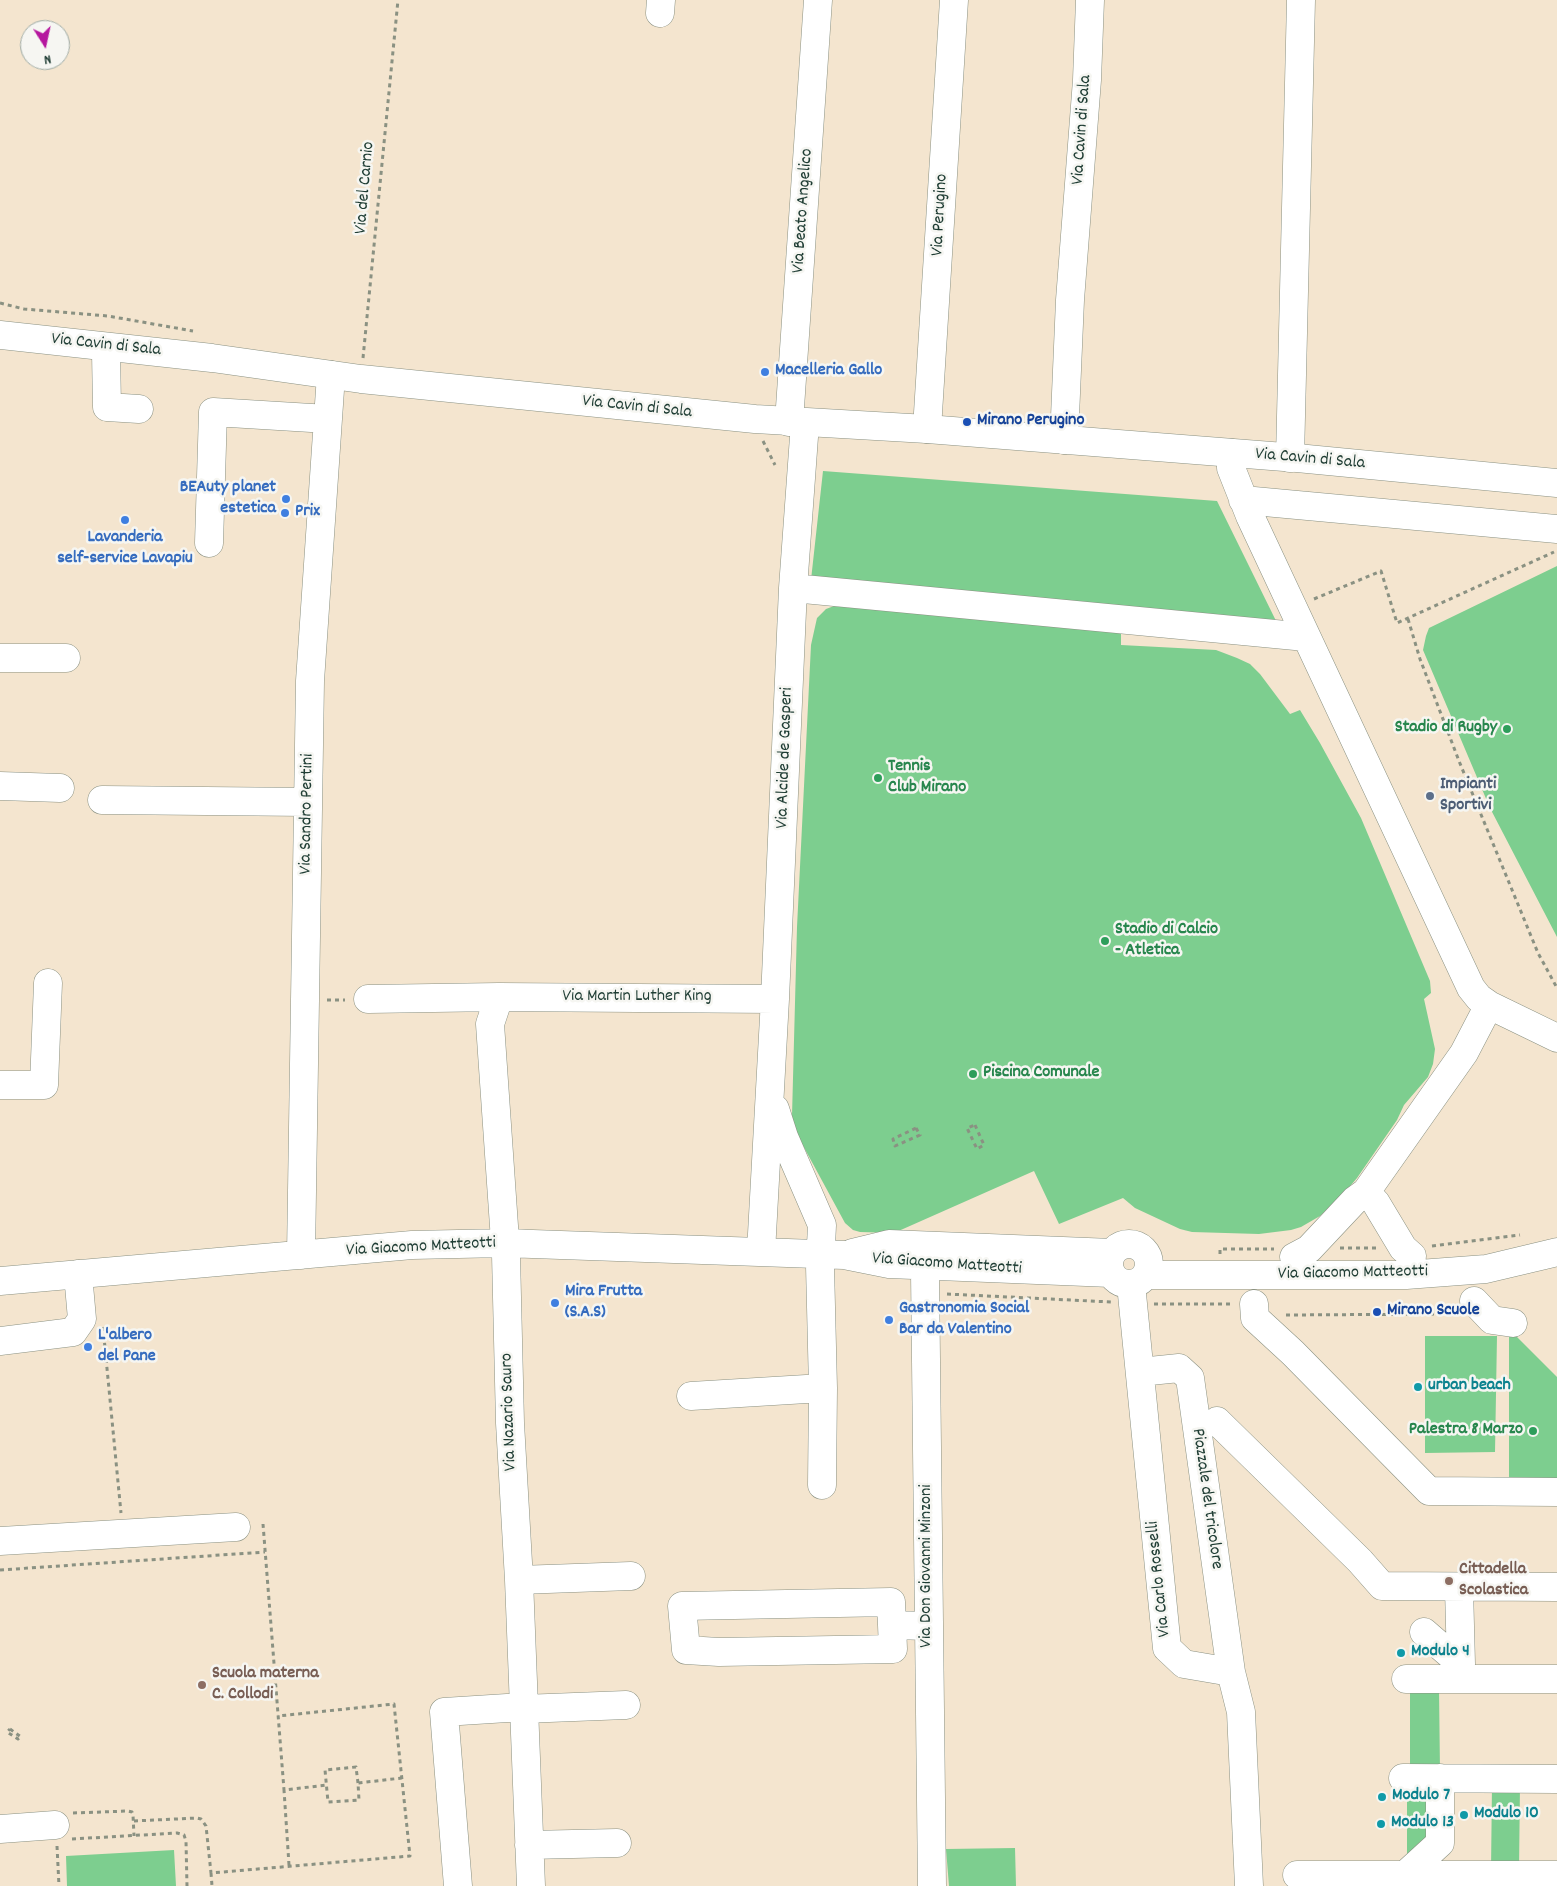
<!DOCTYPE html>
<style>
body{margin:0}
#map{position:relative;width:1557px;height:1886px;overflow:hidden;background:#f4e5cf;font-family:Dekko,sans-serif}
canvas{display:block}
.north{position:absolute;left:20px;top:20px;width:50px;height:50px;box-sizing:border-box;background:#f6f6f2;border:1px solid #a0aca6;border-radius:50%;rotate:170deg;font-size:14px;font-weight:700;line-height:20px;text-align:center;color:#1f3d34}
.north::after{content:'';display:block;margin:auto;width:18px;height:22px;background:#b5179e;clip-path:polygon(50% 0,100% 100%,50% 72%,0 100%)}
</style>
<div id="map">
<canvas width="1557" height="1886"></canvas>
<div class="north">N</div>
</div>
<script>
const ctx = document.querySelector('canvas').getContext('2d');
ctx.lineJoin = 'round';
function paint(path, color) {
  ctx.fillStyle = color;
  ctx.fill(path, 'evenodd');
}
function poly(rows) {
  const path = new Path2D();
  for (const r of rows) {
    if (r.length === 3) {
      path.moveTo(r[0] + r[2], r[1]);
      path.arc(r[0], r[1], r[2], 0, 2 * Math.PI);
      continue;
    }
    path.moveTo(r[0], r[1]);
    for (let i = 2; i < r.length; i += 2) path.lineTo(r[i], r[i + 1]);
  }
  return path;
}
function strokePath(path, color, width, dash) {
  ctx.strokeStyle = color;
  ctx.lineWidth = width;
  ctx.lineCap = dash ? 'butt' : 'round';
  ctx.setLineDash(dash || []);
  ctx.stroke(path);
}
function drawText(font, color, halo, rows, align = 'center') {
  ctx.font = font + ' Dekko,sans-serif';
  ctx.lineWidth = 5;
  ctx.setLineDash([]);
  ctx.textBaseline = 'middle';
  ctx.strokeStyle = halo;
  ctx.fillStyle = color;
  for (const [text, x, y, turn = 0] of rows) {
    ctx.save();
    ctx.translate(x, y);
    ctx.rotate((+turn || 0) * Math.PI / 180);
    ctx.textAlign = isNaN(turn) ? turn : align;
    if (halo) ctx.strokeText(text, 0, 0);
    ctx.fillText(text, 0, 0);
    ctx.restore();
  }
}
paint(poly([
 [823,471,1217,501,1280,629,810,589],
 [1557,566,1557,937,1490,808,1423,650,1426,636,1429,628],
 [834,606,1121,630,1121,645,1216,650,1237,658,1250,664,1260,674,1290,714,1300,710,1320,743,1361,818,1430,981,1431,993,1424,999,1435,1049,1433,1064,1428,1077,1404,1105,1397,1120,1357,1178,1340,1198,1320,1216,1301,1227,1291,1230,1259,1234,1192,1232,1180,1229,1135,1208,1123,1198,1059,1224,1034,1171,894,1233,860,1232,853,1230,845,1223,794,1129,792,1116,797,927,811,645,817,618,826,609],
 [1509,1329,1557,1377,1557,1486,1509,1485],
 [1425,1336,1497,1336,1495,1452,1425,1453],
 [1410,1688,1439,1688,1440,1772,1410,1772],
 [1407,1782,1435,1782,1436,1841,1407,1867],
 [1492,1785,1520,1785,1519,1870,1491,1870],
 [1015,1848,1016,1886,949,1886,946,1849],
 [174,1850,176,1886,67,1886,66,1856]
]), '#7dce8f');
const minor = poly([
 [660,13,661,0],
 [106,352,107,407,139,409],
 [789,422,818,0],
 [927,429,954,0],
 [1064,440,1070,300,1087,80,1090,0],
 [1231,453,1231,468,1250,516,1471,988,1479,998,1489,1005,1557,1038],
 [1290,458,1301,0],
 [1243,500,1557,529],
 [209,543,213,412,328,419],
 [793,588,1306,637],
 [0,658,66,658],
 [0,786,60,788],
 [102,800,308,802],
 [368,999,499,997],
 [0,1085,44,1085,48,983],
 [775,1109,784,1137,822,1225,820,1266,823,1388],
 [1366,1192,1376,1203,1403,1248,1412,1256],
 [1129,1264,20],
 [926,1246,925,1272,932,1886],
 [761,1252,775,999,793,588,805,423],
 [852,1253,889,1244,1112,1253],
 [301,1255,310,681,331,375],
 [1294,1257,1309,1249,1355,1200,1366,1192,1464,1053,1489,1005],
 [1146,1275,1406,1275,1486,1269,1557,1252],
 [0,1281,412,1245,504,1243,844,1255,889,1264,1111,1273],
 [1131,1284,1167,1648,1184,1664,1231,1672],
 [1474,1301,1492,1320,1513,1323],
 [1254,1304,1255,1318,1293,1353,1429,1491,1557,1492],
 [0,1341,73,1332,82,1319,78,1274],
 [1140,1372,1179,1368,1190,1378,1231,1672,1241,1712,1249,1886],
 [691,1396,823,1388,822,1485],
 [1217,1421,1360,1561,1382,1586,1557,1587],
 [0,1541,236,1527],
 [519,1580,631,1576],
 [892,1625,891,1602,682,1606,686,1650,719,1652,893,1649,892,1625,928,1626],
 [1424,1632,1461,1664,1459,1588],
 [1406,1679,1557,1679],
 [523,1709,626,1705],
 [1403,1778,1557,1779],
 [0,1829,55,1825],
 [529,1845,617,1843],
 [1297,1875,1557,1875],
 [1405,1875,1440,1843,1440,1778],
 [458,1886,444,1712,523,1707],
 [531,1886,519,1580,510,1423,506,1255,490,1024,499,997,775,999]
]);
const major = poly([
 [0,335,212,358,361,379,755,419,927,429,1297,458,1557,483]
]);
strokePath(minor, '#8a9182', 29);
strokePath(major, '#8a9182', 29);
strokePath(poly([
 [0,303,24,309,108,316,193,331],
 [363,358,398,0],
 [763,441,775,465],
 [1314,599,1381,571,1397,623,1554,552],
 [1408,619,1420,659,1459,761,1538,953,1557,988],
 [327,1000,345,1000],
 [975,1125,984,1145,977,1149,967,1128,975,1125],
 [916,1128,920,1135,895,1146,893,1139,916,1128],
 [1432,1246,1520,1235],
 [1340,1248,1376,1248],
 [1220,1254,1220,1249,1274,1249],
 [947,1294,1111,1302],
 [1154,1304,1233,1304],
 [1286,1315,1455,1314],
 [103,1327,121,1513],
 [263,1524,284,1790],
 [0,1570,265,1552],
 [10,1729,21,1737,18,1739,7,1732,10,1729],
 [358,1783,356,1767,325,1770,328,1802,359,1800,358,1783,402,1778],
 [73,1813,128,1811,132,1812,133,1815,134,1836],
 [134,1821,197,1818,201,1819,206,1826,211,1873,410,1856,394,1704,278,1716],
 [72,1839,177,1833,184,1835,186,1841,187,1886],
 [57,1846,59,1886],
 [289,1865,284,1790,327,1785],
 [211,1873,212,1886]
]), '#8a9182', 3, [4, 4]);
strokePath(minor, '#fff', 28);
strokePath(major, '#fff', 28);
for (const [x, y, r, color] of [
 [765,372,5,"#3f7fe0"],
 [967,422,5,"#1a4fb4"],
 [286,499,5,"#3f7fe0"],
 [285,513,5,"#3f7fe0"],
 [125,520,5,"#3f7fe0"],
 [1507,729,5,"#2e9e5b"],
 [878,778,5,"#2e9e5b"],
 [1430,796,5,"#5c6f8a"],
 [1105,941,5,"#2e9e5b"],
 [973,1074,5,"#2e9e5b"],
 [555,1303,5,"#3f7fe0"],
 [1377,1312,5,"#1a4fb4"],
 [889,1320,5,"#3f7fe0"],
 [88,1347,5,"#3f7fe0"],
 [1418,1387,5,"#0f9aa8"],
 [1533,1431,5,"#2e9e5b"],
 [1449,1581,5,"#8d6e63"],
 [1401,1653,5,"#0f9aa8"],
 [202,1685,5,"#8d6e63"],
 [1382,1797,5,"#0f9aa8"],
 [1464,1815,5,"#0f9aa8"],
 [1381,1824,5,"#0f9aa8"]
]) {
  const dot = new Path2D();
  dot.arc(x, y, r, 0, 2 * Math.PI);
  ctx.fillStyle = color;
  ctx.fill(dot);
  strokePath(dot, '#f6f6f2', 2);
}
drawText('18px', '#1f3d34', '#f6f6f2', [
 ["Via Cavin di Sala",1083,130,-86],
 ["Via del Carnio",366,188,-85],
 ["Via Beato Angelico",804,211,-86],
 ["Via Perugino",941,215,-87],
 ["Via Cavin di Sala",106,346,6],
 ["Via Cavin di Sala",637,408,6],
 ["Via Cavin di Sala",1310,460,5],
 ["Via Alcide de Gasperi",786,758,-88],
 ["Via Sandro Pertini",308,814,-89],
 ["Via Martin Luther King",637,998],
 ["Via Giacomo Matteotti",421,1248,-3],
 ["Via Giacomo Matteotti",947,1265,4],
 ["Via Giacomo Matteotti",1353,1274,-1],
 ["Via Nazario Sauro",510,1412,-92],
 ["Piazzale del tricolore",1206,1499,82],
 ["Via Don Giovanni Minzoni",928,1566,-90],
 ["Via Carlo Rosselli",1160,1579,-96]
]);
drawText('bold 18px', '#366cbe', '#f6f6f2', [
 ["Macelleria Gallo",775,372],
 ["BEAuty planet",276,489,"right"],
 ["estetica",276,510,"right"],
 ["Prix",295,513],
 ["Lavanderia",125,539,"center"],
 ["self-service Lavapiu",125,560,"center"],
 ["Mira Frutta",565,1293],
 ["(S.A.S)",565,1314],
 ["Gastronomia Social",899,1310],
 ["Bar da Valentino",899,1331],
 ["L'albero",98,1337],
 ["del Pane",98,1358]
], 'left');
drawText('bold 18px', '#164399', '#f6f6f2', [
 ["Mirano Perugino",977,422],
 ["Mirano Scuole",1387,1312]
], 'left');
drawText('bold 18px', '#27864d', '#f6f6f2', [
 ["Stadio di Rugby",1497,729,"right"],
 ["Tennis",888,768],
 ["Club Mirano",888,789],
 ["Stadio di Calcio",1115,931],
 ["- Atletica",1115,952],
 ["Piscina Comunale",983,1074],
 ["Palestra 8 Marzo",1523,1431,"right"]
], 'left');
drawText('bold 18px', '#4e5e75', '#f6f6f2', [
 ["Impianti",1440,786],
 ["Sportivi",1440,807]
], 'left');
drawText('bold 18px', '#0d838f', '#f6f6f2', [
 ["urban beach",1428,1387],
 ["Modulo 4",1411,1653],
 ["Modulo 7",1392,1797],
 ["Modulo 10",1474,1815],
 ["Modulo 13",1391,1824]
], 'left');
drawText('bold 18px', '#785e54', '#f6f6f2', [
 ["Cittadella",1459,1571],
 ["Scolastica",1459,1592],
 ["Scuola materna",212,1675],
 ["C. Collodi",212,1696]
], 'left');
</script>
